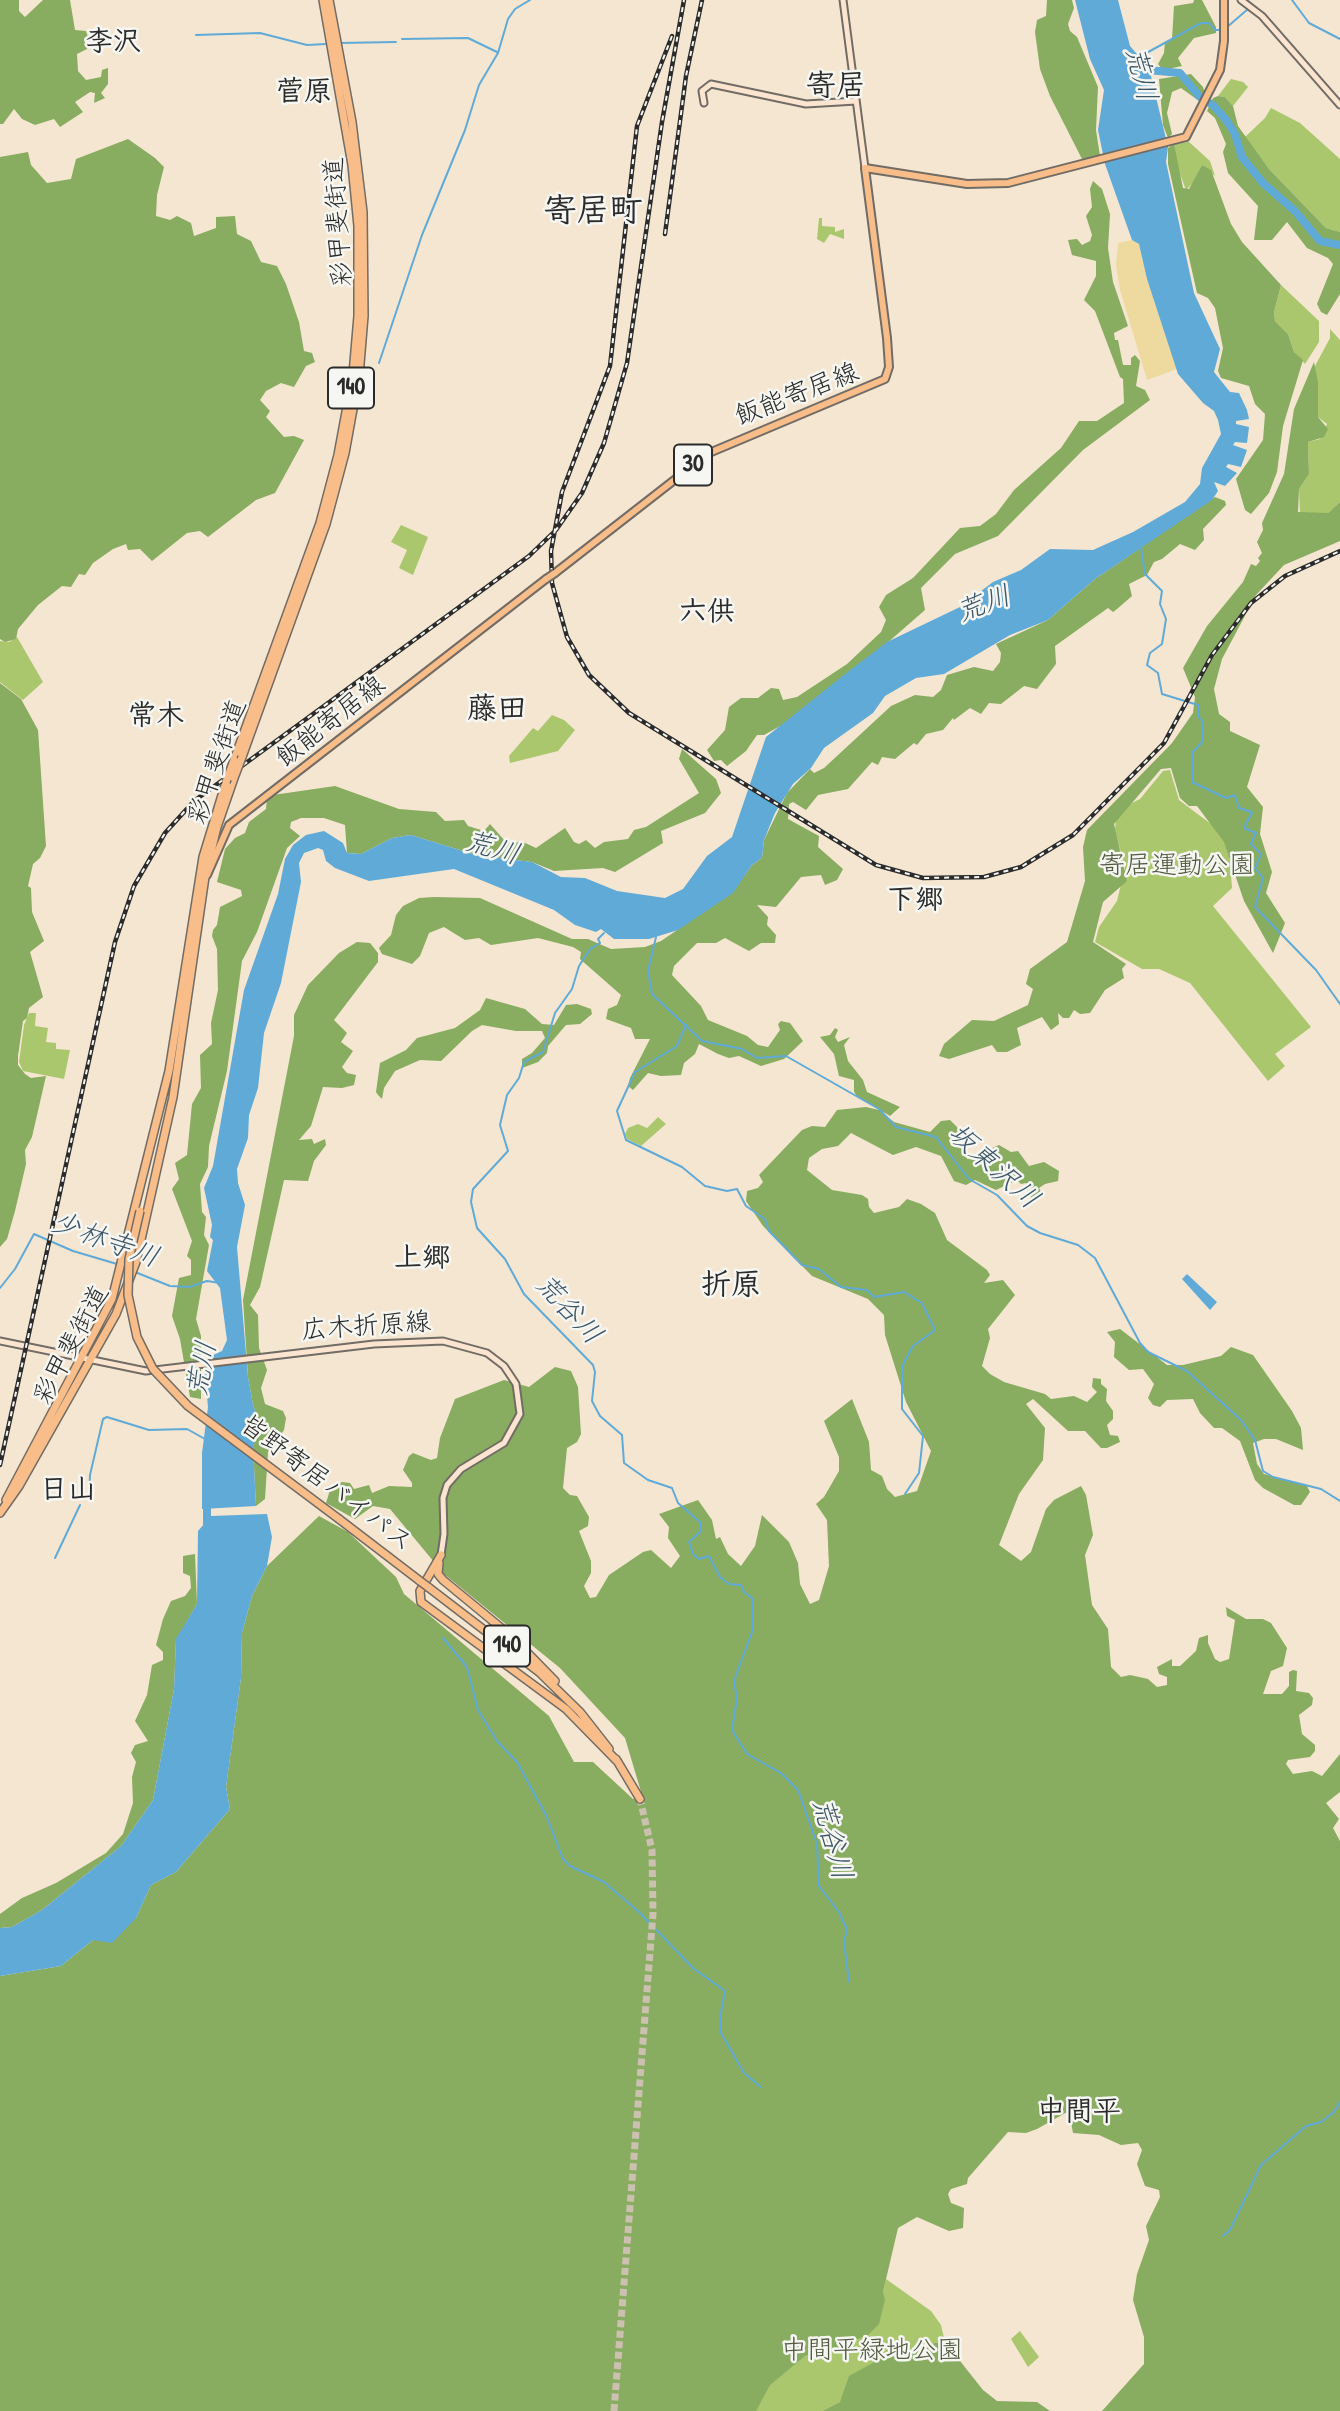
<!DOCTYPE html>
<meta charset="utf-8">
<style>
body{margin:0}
canvas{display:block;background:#f4e6d1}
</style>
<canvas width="1340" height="2411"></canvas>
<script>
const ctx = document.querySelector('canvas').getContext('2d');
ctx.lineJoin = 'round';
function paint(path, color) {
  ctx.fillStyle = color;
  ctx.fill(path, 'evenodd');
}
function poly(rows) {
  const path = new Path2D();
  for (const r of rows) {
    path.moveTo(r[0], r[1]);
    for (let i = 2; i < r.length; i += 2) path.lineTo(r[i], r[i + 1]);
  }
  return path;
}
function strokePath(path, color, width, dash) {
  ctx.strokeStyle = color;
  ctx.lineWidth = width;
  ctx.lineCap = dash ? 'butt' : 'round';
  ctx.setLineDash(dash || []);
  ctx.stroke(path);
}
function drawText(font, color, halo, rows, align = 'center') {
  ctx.font = font + ' "Patrick Hand","Klee One",sans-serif';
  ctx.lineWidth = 5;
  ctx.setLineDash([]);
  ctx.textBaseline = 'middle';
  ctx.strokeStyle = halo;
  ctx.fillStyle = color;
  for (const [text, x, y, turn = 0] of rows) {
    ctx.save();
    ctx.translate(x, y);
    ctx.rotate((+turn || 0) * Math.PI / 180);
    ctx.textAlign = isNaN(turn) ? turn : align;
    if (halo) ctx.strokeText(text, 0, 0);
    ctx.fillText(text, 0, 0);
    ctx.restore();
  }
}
paint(poly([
 [1231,79,1243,82,1248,87,1233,106,1225,97,1218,96],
 [1271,108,1300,123,1340,159,1340,232,1326,228,1269,169,1245,137,1265,118],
 [1188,141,1210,161,1215,176,1202,165,1194,182,1186,190,1176,163,1174,144],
 [819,218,822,218,822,226,835,227,835,232,844,229,844,239,830,234,824,243,817,239],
 [1281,285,1319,321,1319,342,1305,364,1294,352,1288,334,1275,321,1274,312],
 [1330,329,1340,340,1340,502,1328,513,1300,514,1299,489,1309,474,1308,442,1320,439,1327,424,1318,417,1315,366,1330,338],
 [401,525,428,537,413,575,399,568,407,550,391,542],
 [17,637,43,682,23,700,0,682,0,641,9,642],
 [552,715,564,720,575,730,558,751,510,763,509,756,533,728,538,731],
 [1170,770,1179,800,1219,830,1229,849,1232,888,1213,906,1311,1027,1275,1054,1285,1066,1268,1081,1190,983,1159,969,1142,969,1095,942,1099,927,1117,901,1125,868,1115,830,1116,818,1126,806,1140,799,1163,771],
 [29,1013,36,1013,35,1026,48,1028,46,1042,56,1043,56,1049,70,1050,64,1079,23,1071,19,1062,24,1025],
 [658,1117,666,1124,641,1146,627,1139,625,1134,628,1128,638,1124,647,1128],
 [886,2279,931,2311,941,2325,945,2342,917,2345,840,2402,822,2411,676,2411,805,2356,821,2353,883,2292],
 [1020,2331,1039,2357,1028,2367,1011,2339]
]), '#abc76d');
paint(poly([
 [0,0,19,0,19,11,25,17,43,0,70,0,75,30,86,31,89,40,87,49,77,54,78,71,86,80,101,77,102,70,108,68,108,84,101,93,105,98,94,103,95,93,90,92,75,102,83,112,60,127,54,119,35,125,22,119,14,109,3,124,0,124],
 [1047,0,1072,0,1074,8,1068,24,1070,31,1077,37,1098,87,1096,130,1100,156,1083,161,1050,96,1040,69,1035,32,1037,20,1046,16],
 [1194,0,1202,0,1216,27,1216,33,1194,38,1178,58,1182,66,1163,70,1158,64,1164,53,1165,42,1172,39,1174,6,1193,3],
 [1191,74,1203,87,1205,94,1199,101,1181,88,1172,92,1167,113,1172,134,1168,138,1163,125,1159,79],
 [1218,96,1225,97,1233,106,1238,126,1269,169,1326,228,1340,232,1340,294,1327,315,1321,312,1317,304,1333,264,1328,258,1307,248,1287,222,1272,240,1254,240,1258,206,1228,173,1223,152,1226,144,1215,118,1207,111,1213,98],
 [128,139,155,158,164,167,157,195,156,216,170,220,177,216,191,223,194,236,216,228,216,217,235,216,237,234,251,241,261,262,277,266,286,284,299,322,304,351,312,353,315,362,306,366,294,387,281,383,266,391,260,400,270,411,266,417,284,437,294,436,304,440,275,493,256,500,208,537,200,531,187,533,152,561,140,549,128,550,126,544,113,549,93,563,85,575,79,574,71,587,62,586,38,605,18,629,16,639,5,642,0,639,0,157,28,152,31,165,47,183,71,179,76,159],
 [1174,144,1183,188,1189,189,1202,165,1211,170,1231,224,1242,242,1281,285,1274,312,1275,321,1288,334,1294,352,1303,360,1283,426,1277,472,1269,493,1251,514,1245,510,1236,479,1263,440,1265,414,1255,404,1249,386,1221,378,1218,371,1223,348,1215,308,1208,298,1197,293,1168,164,1168,148],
 [1093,181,1102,189,1110,214,1108,248,1113,282,1128,326,1114,333,1115,340,1118,340,1123,365,1131,365,1131,358,1135,355,1140,361,1136,386,1145,390,1150,400,1083,450,998,536,955,554,921,588,925,610,871,657,782,725,764,735,757,735,746,751,727,766,721,760,714,761,707,750,725,730,729,707,741,698,758,698,771,688,779,689,783,700,797,697,847,664,881,632,886,620,879,607,886,595,913,578,960,528,980,526,996,514,1014,490,1061,448,1079,421,1097,421,1124,403,1123,379,1120,377,1095,311,1084,300,1096,276,1096,261,1072,255,1068,240,1077,239,1082,245,1090,241,1092,235,1086,216,1092,207,1090,189],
 [1314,362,1318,382,1318,417,1328,429,1324,437,1308,442,1309,474,1299,489,1298,512,1328,513,1340,502,1340,541,1284,565,1256,595,1222,659,1214,689,1219,714,1230,722,1230,731,1260,745,1247,787,1263,807,1260,834,1272,872,1266,893,1285,923,1273,953,1244,901,1224,842,1197,806,1189,806,1180,798,1171,768,1161,769,1114,824,1127,881,1103,902,1093,942,1126,964,1122,969,1124,978,1105,990,1090,1013,1080,1014,1074,1010,1069,1018,1063,1018,1058,1013,1059,1024,1051,1030,1042,1017,1017,1028,1021,1045,1007,1052,997,1052,992,1045,949,1059,939,1056,944,1044,972,1020,994,1021,1028,1005,1033,989,1026,984,1030,969,1067,942,1085,881,1083,847,1087,830,1172,743,1193,713,1195,697,1183,668,1207,626,1243,582,1251,564,1256,566,1260,561,1258,558,1262,553,1257,542,1263,530,1262,523,1284,474,1294,409],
 [1215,497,1225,501,1226,505,1203,529,1204,540,1195,550,1180,544,1162,559,1154,562,1147,575,1129,584,1132,596,1117,609,1113,612,1108,608,1055,646,1056,664,1037,689,1024,686,1001,704,989,703,981,714,970,708,954,720,953,718,943,730,926,734,917,745,914,743,895,759,882,757,878,765,872,762,848,789,818,795,806,810,793,802,789,804,788,819,819,836,818,847,843,869,837,880,825,885,821,875,801,877,776,907,757,905,768,917,767,925,776,935,775,943,761,943,749,951,725,938,716,943,697,943,674,966,672,975,701,1006,708,1020,747,1036,758,1045,768,1047,780,1030,778,1024,781,1021,790,1023,803,1041,784,1059,761,1066,739,1056,729,1058,718,1054,699,1044,695,1054,684,1063,681,1075,661,1076,648,1073,633,1090,628,1086,630,1078,650,1039,635,1039,631,1028,606,1019,608,1009,617,1005,621,995,580,959,581,952,573,947,538,938,491,945,479,938,465,940,444,927,429,933,420,956,412,964,382,954,379,948,391,935,396,915,403,906,419,898,434,897,480,898,572,939,588,939,611,949,645,947,661,941,733,892,752,865,762,858,764,840,787,793,810,769,814,773,824,768,891,706,915,695,933,697,941,690,947,675,974,667,993,671,1000,662,1001,653,996,644,1048,620,1095,579],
 [0,683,21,699,38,730,46,846,40,858,33,864,28,886,31,888,32,912,44,941,30,952,43,997,29,1008,27,1018,23,1021,18,1056,18,1065,25,1074,31,1078,46,1076,32,1137,25,1150,26,1164,15,1211,7,1239,0,1247],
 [682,749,716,779,721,793,705,813,661,831,663,843,615,872,603,868,554,871,532,862,476,855,411,835,392,838,361,854,347,853,345,825,324,818,301,818,291,822,290,828,300,836,287,848,257,932,242,961,227,1071,209,1146,208,1167,200,1184,202,1212,206,1217,204,1235,209,1245,196,1319,201,1336,201,1399,190,1397,180,1339,172,1316,179,1278,191,1275,191,1260,187,1256,192,1241,172,1189,179,1179,175,1163,187,1155,192,1104,201,1088,200,1055,212,1044,211,1023,218,990,217,949,212,936,213,930,217,925,220,907,242,896,241,890,217,882,225,849,235,838,245,833,249,822,266,809,267,798,273,795,335,786,399,809,436,812,445,821,464,820,468,826,484,831,490,824,505,841,513,844,521,841,536,848,565,828,574,842,579,844,586,840,595,848,604,842,628,839,634,830,646,827,699,793,679,759],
 [357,942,370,943,378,953,378,962,334,1020,347,1033,341,1042,353,1051,342,1067,347,1073,356,1075,354,1085,342,1088,323,1087,311,1126,299,1140,312,1139,314,1144,325,1139,326,1145,314,1161,308,1181,284,1180,260,1287,250,1305,258,1315,259,1348,267,1370,261,1388,265,1404,283,1411,286,1418,284,1430,268,1452,265,1499,256,1506,253,1446,261,1428,253,1405,248,1377,243,1300,294,1036,294,1015,308,985,339,953],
 [486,998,525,1009,542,1024,554,1025,566,1005,577,1004,591,1009,592,1014,580,1024,566,1025,548,1046,547,1053,538,1062,522,1068,522,1059,532,1053,545,1038,542,1031,516,1031,482,1025,472,1031,441,1061,420,1060,395,1071,384,1088,382,1099,378,1095,376,1092,380,1063,406,1050,417,1038,455,1028,480,1010],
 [835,1028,838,1030,835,1037,838,1042,850,1037,844,1045,848,1061,863,1080,867,1092,900,1107,890,1116,857,1096,854,1092,854,1080,839,1076,834,1054,820,1037,830,1035],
 [866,1107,879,1110,894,1122,930,1132,941,1121,950,1120,965,1135,967,1159,999,1145,1011,1152,1018,1151,1029,1166,1044,1162,1059,1171,1058,1181,1045,1184,1039,1188,1042,1194,1039,1198,1032,1198,1028,1195,1026,1183,1021,1184,1017,1180,996,1190,975,1180,966,1185,954,1181,941,1156,916,1147,893,1155,851,1133,838,1146,822,1149,809,1158,807,1170,832,1190,862,1195,868,1199,869,1207,874,1213,899,1207,907,1199,921,1204,935,1213,947,1240,987,1270,990,1275,984,1283,1003,1280,1015,1295,988,1329,990,1338,982,1366,990,1374,1004,1382,1045,1394,1051,1399,1074,1396,1087,1402,1097,1392,1092,1387,1093,1378,1101,1379,1101,1384,1107,1389,1106,1401,1113,1411,1113,1419,1107,1425,1110,1435,1118,1436,1120,1442,1107,1448,1101,1448,1085,1431,1068,1431,1033,1399,1026,1404,1045,1428,1043,1460,1019,1494,999,1545,1021,1561,1031,1552,1046,1509,1054,1500,1081,1486,1086,1495,1093,1535,1085,1555,1092,1605,1108,1629,1111,1667,1121,1677,1130,1675,1148,1679,1157,1687,1167,1685,1167,1677,1159,1674,1157,1667,1172,1659,1172,1666,1180,1666,1196,1651,1199,1638,1208,1635,1208,1643,1215,1659,1220,1662,1229,1659,1235,1620,1227,1616,1226,1607,1246,1619,1263,1619,1271,1623,1287,1648,1283,1666,1271,1671,1263,1694,1282,1694,1289,1686,1289,1672,1293,1670,1297,1671,1296,1691,1309,1693,1313,1698,1312,1705,1299,1715,1302,1734,1315,1745,1315,1751,1310,1757,1288,1760,1286,1764,1293,1774,1312,1771,1322,1776,1340,1754,1340,1792,1326,1803,1339,1819,1333,1828,1340,1841,1340,2411,1102,2411,1144,2364,1144,2337,1133,2300,1137,2274,1149,2240,1146,2226,1160,2197,1159,2190,1145,2186,1137,2164,1142,2150,1138,2143,1121,2145,1099,2135,1073,2133,1069,2111,1037,2129,1026,2133,1008,2132,968,2178,967,2184,951,2189,948,2194,951,2203,964,2208,963,2228,949,2231,917,2217,898,2228,883,2292,885,2300,879,2324,868,2335,821,2353,805,2356,770,2385,756,2411,0,2411,0,1976,61,1966,93,1940,136,1918,151,1885,176,1872,230,1809,226,1787,241,1678,242,1633,252,1596,267,1566,319,1516,348,1532,396,1577,404,1594,549,1716,574,1762,593,1762,633,1799,642,1795,625,1738,560,1668,444,1574,390,1509,373,1506,355,1519,326,1503,330,1490,342,1482,350,1483,354,1489,369,1485,372,1493,389,1486,412,1487,412,1483,403,1470,409,1456,413,1453,431,1460,437,1458,440,1438,455,1399,504,1380,529,1387,555,1367,571,1371,578,1387,581,1434,577,1442,567,1448,563,1488,570,1495,577,1496,589,1517,588,1526,579,1531,591,1561,591,1573,584,1586,590,1598,596,1597,609,1575,643,1552,651,1550,671,1568,680,1556,668,1538,669,1527,659,1514,698,1500,712,1520,716,1539,720,1537,728,1554,741,1566,755,1546,762,1515,789,1542,798,1563,800,1584,810,1604,819,1600,829,1566,827,1520,816,1504,824,1497,839,1471,839,1457,824,1421,852,1399,869,1442,871,1470,882,1476,887,1489,895,1497,917,1491,931,1451,906,1402,885,1335,884,1315,868,1299,812,1276,763,1226,746,1201,747,1191,758,1188,763,1182,759,1175,802,1130,812,1126,825,1127,837,1110],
 [1120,1329,1167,1365,1183,1365,1221,1356,1231,1347,1253,1355,1292,1411,1301,1428,1303,1450,1276,1439,1264,1439,1253,1443,1257,1464,1264,1474,1307,1486,1310,1492,1301,1505,1294,1505,1263,1488,1255,1480,1240,1441,1222,1428,1214,1428,1200,1413,1193,1399,1167,1400,1160,1407,1153,1405,1148,1398,1154,1384,1143,1369,1129,1370,1114,1357,1115,1342,1107,1332],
 [195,1554,197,1604,176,1640,174,1689,153,1800,121,1846,42,1910,12,1927,0,1928,0,1914,22,1898,56,1883,106,1853,123,1834,133,1803,132,1777,136,1762,131,1753,135,1745,148,1741,135,1721,147,1695,152,1665,163,1660,163,1652,156,1645,163,1619,171,1601,185,1596,191,1588,190,1576,183,1573,183,1556],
 [945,2342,983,2390,997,2401,1037,2402,1050,2411,822,2411,840,2402,849,2376,882,2358,903,2356,917,2345]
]), '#88ac60');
paint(poly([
 [1132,240,1139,244,1147,279,1177,369,1147,380,1120,290,1116,265,1118,243]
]), '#eeda9e');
paint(poly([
 [1075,0,1118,0,1130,46,1149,68,1168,147,1166,162,1194,293,1220,349,1214,372,1230,392,1239,393,1247,410,1249,419,1236,421,1236,424,1249,427,1247,443,1235,442,1233,445,1247,450,1241,467,1228,464,1226,467,1237,473,1225,486,1214,482,1218,491,1212,500,1095,579,1048,620,1010,635,944,674,916,678,885,696,873,713,824,748,811,768,793,784,775,813,764,840,762,858,752,865,733,893,678,930,649,939,614,939,601,929,596,932,575,925,554,910,454,869,369,881,335,868,326,861,323,850,318,848,304,853,299,863,301,882,281,983,264,1033,258,1088,249,1115,248,1138,237,1169,238,1183,245,1205,237,1247,248,1377,253,1405,261,1428,253,1446,256,1506,202,1509,202,1453,208,1407,205,1375,211,1356,222,1351,227,1340,220,1288,207,1271,213,1240,210,1237,212,1225,204,1188,213,1166,244,990,278,894,285,859,293,845,306,835,324,831,343,843,347,853,361,854,392,838,411,835,476,855,532,862,561,877,585,878,617,891,665,898,683,889,707,856,732,837,766,737,849,671,887,642,960,607,993,582,1021,570,1050,549,1093,550,1133,532,1185,502,1200,484,1202,468,1221,434,1218,420,1214,411,1203,403,1178,374,1147,279,1139,244,1132,240,1105,164,1098,130,1104,90,1090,59],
 [1187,1274,1217,1302,1210,1310,1182,1279],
 [267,1514,272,1537,267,1566,252,1596,242,1633,241,1678,226,1787,230,1809,176,1872,151,1885,136,1918,112,1943,93,1940,61,1966,0,1976,0,1928,12,1927,42,1910,121,1846,153,1800,174,1689,176,1639,197,1604,198,1531,211,1516]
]), '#60aad8');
strokePath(poly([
 [1292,0,1309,23,1340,39],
 [1226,28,1248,9],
 [196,35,260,33,307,45,326,44],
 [402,39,468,38,497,52],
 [339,43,396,42],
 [1141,56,1201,23,1209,23,1215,30,1221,30],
 [379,363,422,235,465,130,479,85,498,53,508,19,515,9,530,0],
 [1141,548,1145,574,1162,591,1160,604,1166,619,1162,644,1150,653,1147,665,1158,673,1162,694,1198,705,1198,716,1202,721,1202,742,1192,753,1192,782,1226,798,1235,795,1239,808,1252,812,1244,828,1256,833,1251,844,1261,854,1255,868,1263,878,1255,907,1316,970,1340,1004],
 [604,933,598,939,600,943,590,949,579,966,572,989,555,1013,543,1052,524,1062,519,1078,507,1095,500,1125,508,1151,473,1189,471,1202,477,1228,505,1259,524,1294,593,1365,595,1372,592,1401,600,1416,622,1435,624,1463,648,1480,672,1488,678,1503,701,1523,700,1532,689,1542,693,1554,699,1559,709,1556,720,1577,729,1584,741,1585,744,1592,753,1599,752,1632,734,1681,737,1698,732,1730,747,1754,781,1773,798,1790,817,1844,819,1886,839,1912,847,1930,844,1941,849,1982],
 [656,937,648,971,652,994,702,1041,742,1049,757,1058,786,1056,879,1109,896,1127,936,1137,969,1179,997,1195,1027,1226,1040,1233,1078,1245,1095,1258,1140,1343,1148,1352,1187,1371,1241,1420,1255,1440,1263,1471,1273,1477,1321,1489,1340,1501],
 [686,1025,677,1046,635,1072,617,1111,626,1140,682,1167,705,1186,727,1191,737,1189,746,1206,765,1219,769,1231,802,1265,819,1269,841,1287,867,1290,874,1297,904,1292,922,1303,935,1330,913,1346,902,1366,902,1409,923,1436,919,1473,905,1494],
 [135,1272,170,1286,189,1287,207,1281,220,1283],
 [0,1288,15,1269,34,1234,73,1251,117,1264],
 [89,1498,90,1475,103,1419,107,1417,149,1430,187,1429,205,1439],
 [55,1558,80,1505],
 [443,1638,467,1667,478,1710,497,1741,517,1762,546,1815,563,1859,570,1866,604,1882,639,1912,693,1968,725,1991,720,2017,721,2033,744,2073,761,2087],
 [1223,2236,1230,2230,1261,2165,1306,2126,1321,2122,1334,2112,1340,2102]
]), '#60aad8', 2);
strokePath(poly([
 [1140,74,1148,70,1180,73,1199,96,1214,106,1227,121,1235,134,1242,157,1263,183,1295,211,1320,241,1340,245],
 [207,1500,207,1532]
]), '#60aad8', 8);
strokePath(poly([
 [614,2411,653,1914,652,1850,640,1799]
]), '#ccc1b0', 7, [7, 3.5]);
const secondary = poly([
 [843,0,865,168],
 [1241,0,1262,16,1340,105],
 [704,103,702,91,711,84,806,104,856,101],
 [0,1341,146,1371,374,1344,443,1341,487,1353,504,1366,516,1384,520,1414,504,1443,461,1469,447,1485,443,1498,444,1534,441,1555]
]);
const primary = poly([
 [555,573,709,453,885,379,889,367,887,338,865,168,967,184,1008,183,1186,137,1220,70,1224,41,1224,0],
 [207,875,229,825,546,579]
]);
const highway = poly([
 [242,757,326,524,345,453,359,376,364,316,363,212,352,122,329,0],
 [234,760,320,523,338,455,353,374,358,316,358,226,352,165,323,0],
 [6,1500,112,1299,169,1071,203,857,226,782],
 [0,1513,19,1486,116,1314,136,1262,173,1097,205,877,217,827,234,778],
 [339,1519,420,1581],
 [441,1555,420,1591,421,1602,566,1709,617,1761],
 [439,1563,438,1574,443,1580,511,1636,555,1681],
 [428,1587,539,1672,580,1712,609,1749],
 [616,1759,640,1799]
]);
strokePath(secondary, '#716c65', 9);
strokePath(primary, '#716c65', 10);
strokePath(highway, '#716c65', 10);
strokePath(secondary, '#fce5d0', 5);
strokePath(primary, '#f8bd89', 6);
strokePath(highway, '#f8bd89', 7);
const rail = poly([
 [672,36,637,126,610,366,562,492,551,551,552,583,567,637,589,675,629,713,876,865,923,878,984,877,1021,867,1073,835,1164,743,1212,655,1251,603,1285,576,1340,551],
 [665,234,686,76,702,0],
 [0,1465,115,942,134,886,165,833,194,801,529,556,556,530,582,493,604,443,627,363,662,122,684,0]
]);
strokePath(rail, '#2b2b2b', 4.5);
strokePath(rail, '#f6f6f2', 2, [5]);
const primaryBridge = poly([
 [546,579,555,573]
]);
const highwayBridge = poly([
 [234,778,242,757],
 [226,782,234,760],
 [140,1211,129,1259,128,1295,137,1337,153,1369,188,1406,339,1519],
 [420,1581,428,1587]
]);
strokePath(primaryBridge, '#716c65', 10, []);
strokePath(highwayBridge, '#716c65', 10, []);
strokePath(primaryBridge, '#f8bd89', 6);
strokePath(highwayBridge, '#f8bd89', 7);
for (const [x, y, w] of [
 [351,388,46],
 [693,465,38],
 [507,1646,46]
]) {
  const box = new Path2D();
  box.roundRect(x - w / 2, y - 20.5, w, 41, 5);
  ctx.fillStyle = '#f6f6f2';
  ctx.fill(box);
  strokePath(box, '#2b2b2b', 2);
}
drawText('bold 24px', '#2b2b2b', null, [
 ["140",351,388],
 ["30",693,465],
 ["140",507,1646]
]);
drawText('26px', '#2b2b2b', '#f6f6f2', [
 ["彩甲斐街道",339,222,-94],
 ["飯能寄居線",797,395,-21],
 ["飯能寄居線",331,722,-38],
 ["彩甲斐街道",218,762,-71],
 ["広木折原線",366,1327,-4],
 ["彩甲斐街道",72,1345,-62],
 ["皆野寄居バイパス",326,1484,37]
]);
drawText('26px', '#515a3f', '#f6f6f2', [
 ["寄居運動公園",1177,866],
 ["中間平緑地公園",872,2351]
]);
drawText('bold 28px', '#2b2b2b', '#f6f6f2', [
 ["李沢",113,43],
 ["菅原",304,93],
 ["六供",707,613],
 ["常木",156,717],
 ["下郷",915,901],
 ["上郷",422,1259],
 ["日山",68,1491],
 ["中間平",1079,2113]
]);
drawText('italic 28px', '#3e5768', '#f6f6f2', [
 ["荒川",1140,74,76],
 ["荒川",984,605,-20],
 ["荒川",492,849,16],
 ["坂東沢川",993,1167,42],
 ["少林寺川",105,1241,20],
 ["荒谷川",568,1310,47],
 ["荒川",203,1369,-79],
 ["荒谷川",831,1839,75]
]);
drawText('bold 30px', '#2b2b2b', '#f6f6f2', [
 ["寄居",836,87],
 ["藤田",497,710],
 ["折原",731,1286]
]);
drawText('bold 33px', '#2b2b2b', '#f6f6f2', [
 ["寄居町",593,212]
]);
</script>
